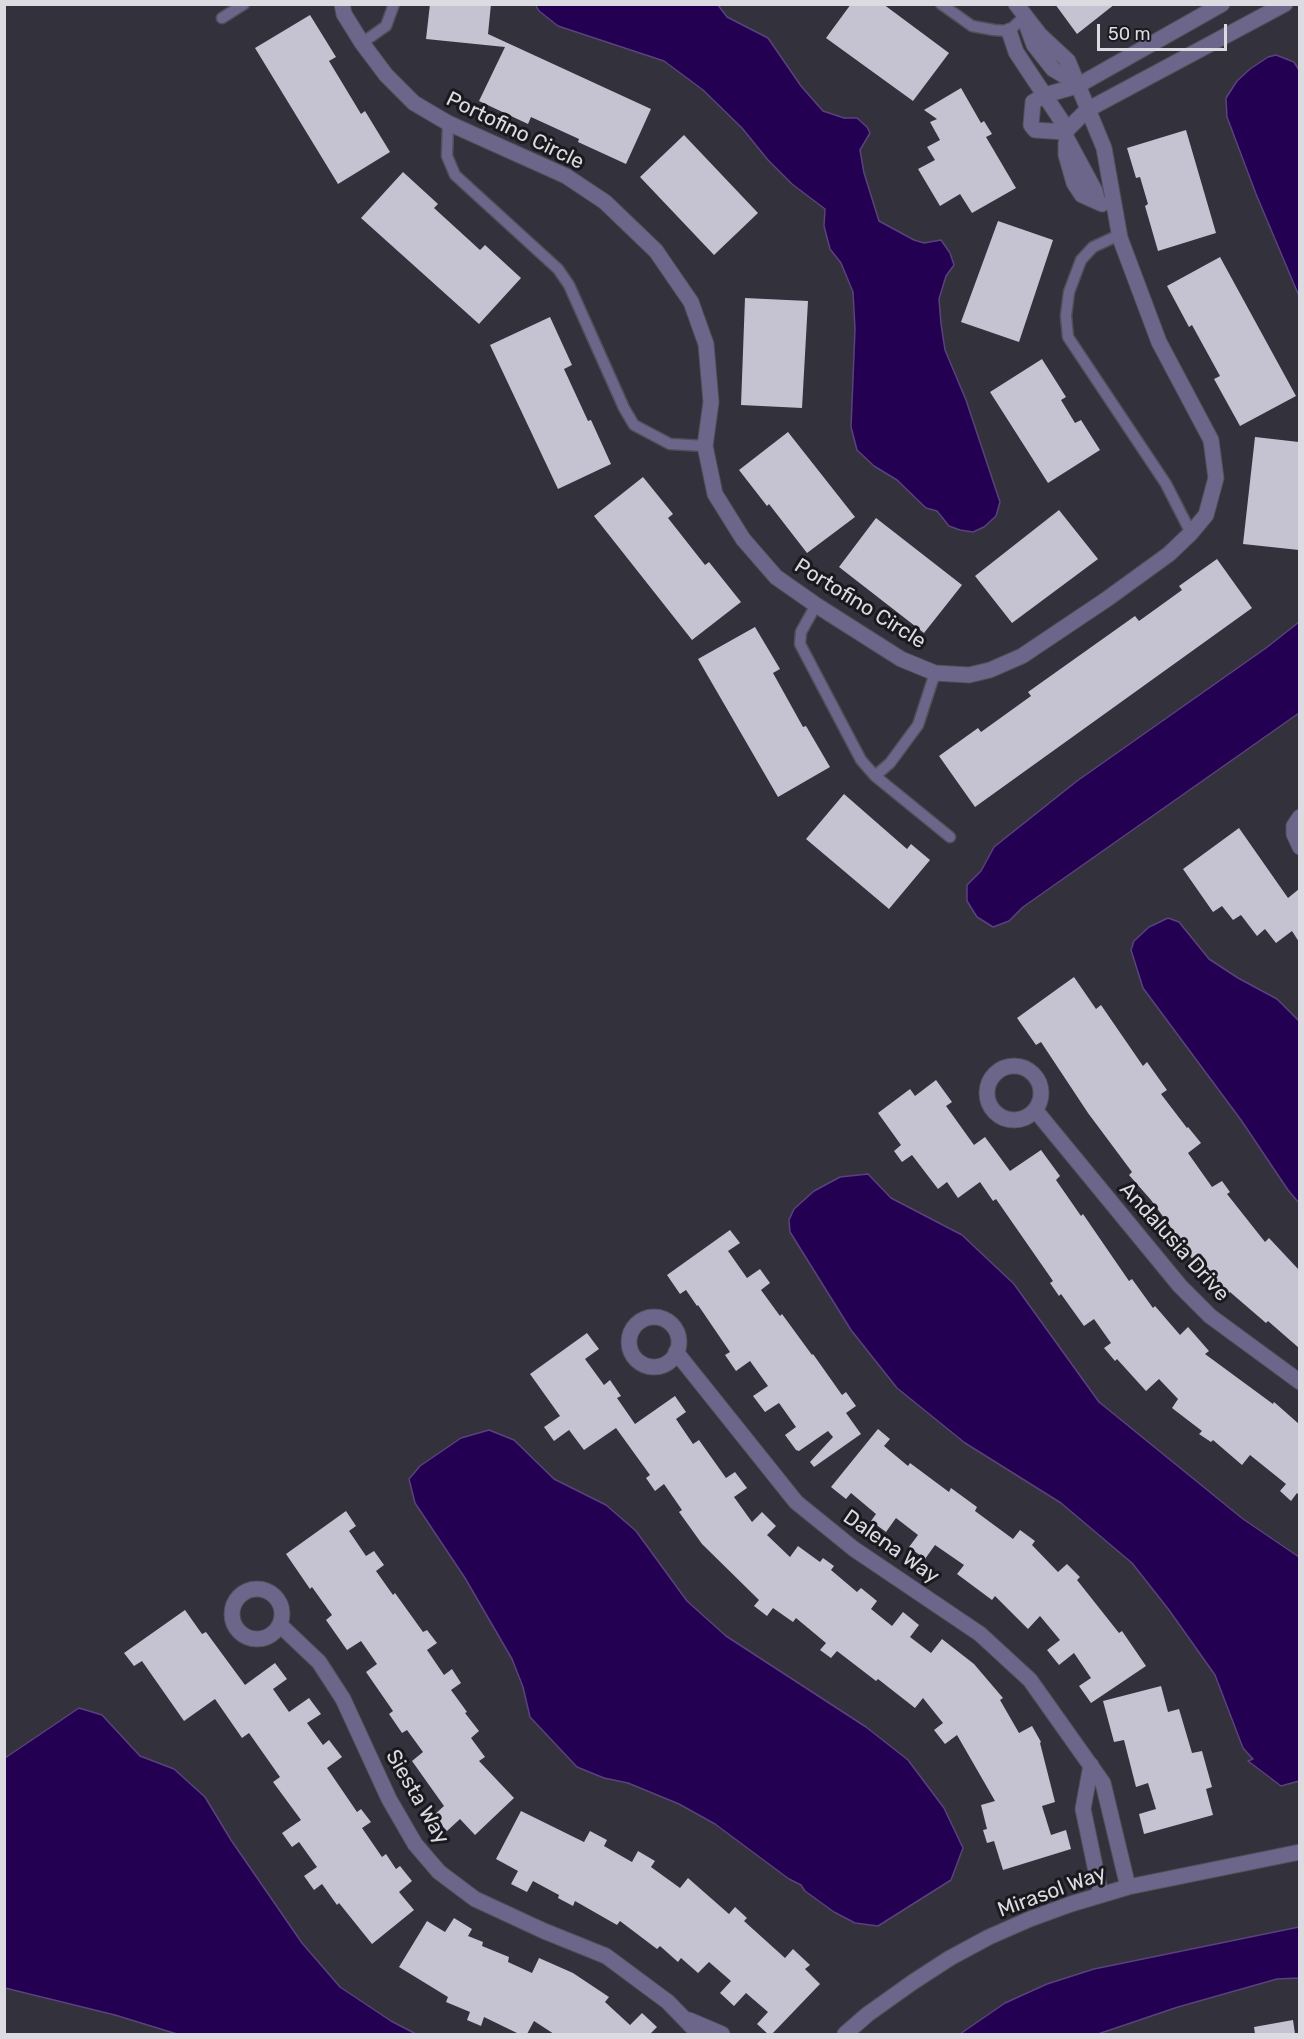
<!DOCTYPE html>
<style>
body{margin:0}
#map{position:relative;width:1304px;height:2039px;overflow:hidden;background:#32313c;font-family:Rubik,sans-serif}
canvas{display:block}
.frame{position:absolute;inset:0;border:6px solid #dcdbe2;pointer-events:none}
.scale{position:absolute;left:1097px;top:24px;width:130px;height:27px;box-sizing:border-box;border:3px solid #dcdbe2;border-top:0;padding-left:8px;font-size:18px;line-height:21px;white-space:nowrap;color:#dcdbe2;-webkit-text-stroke:4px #1a191e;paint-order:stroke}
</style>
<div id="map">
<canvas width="1304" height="2039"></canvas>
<div class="frame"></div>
<div class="scale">50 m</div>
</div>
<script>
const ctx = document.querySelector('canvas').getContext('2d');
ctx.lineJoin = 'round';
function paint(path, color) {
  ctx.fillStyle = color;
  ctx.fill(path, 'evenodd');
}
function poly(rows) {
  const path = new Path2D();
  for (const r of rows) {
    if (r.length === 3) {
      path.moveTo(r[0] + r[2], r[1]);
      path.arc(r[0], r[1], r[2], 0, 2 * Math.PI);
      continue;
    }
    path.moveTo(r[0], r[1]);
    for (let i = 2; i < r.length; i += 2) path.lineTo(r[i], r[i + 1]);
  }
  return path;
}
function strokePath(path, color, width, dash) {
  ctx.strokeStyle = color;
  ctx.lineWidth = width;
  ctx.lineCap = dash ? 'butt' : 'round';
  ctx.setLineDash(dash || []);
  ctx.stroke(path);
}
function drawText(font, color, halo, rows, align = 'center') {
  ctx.font = font + ' Rubik,sans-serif';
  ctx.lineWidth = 6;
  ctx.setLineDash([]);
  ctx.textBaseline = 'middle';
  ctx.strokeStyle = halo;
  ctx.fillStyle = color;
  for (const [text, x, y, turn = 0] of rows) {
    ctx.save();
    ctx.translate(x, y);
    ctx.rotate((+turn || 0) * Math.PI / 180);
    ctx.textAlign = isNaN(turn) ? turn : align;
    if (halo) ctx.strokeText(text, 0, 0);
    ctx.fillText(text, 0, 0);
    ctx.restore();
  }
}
const water = poly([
 [535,4,718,5,727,17,768,38,801,86,823,111,844,118,857,118,867,127,870,133,860,150,864,173,879,221,914,240,924,243,941,240,950,253,954,265,946,276,939,299,941,324,945,350,966,400,1000,502,996,516,984,527,973,532,960,530,949,526,937,511,926,508,897,480,874,466,857,450,851,427,855,329,853,292,841,263,830,249,824,226,825,209,792,184,768,160,742,128,703,90,664,61,558,26,539,11,535,4],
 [1276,55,1294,62,1299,70,1299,296,1256,194,1227,117,1226,98,1237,81,1250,69,1268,57,1276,55],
 [1299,622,1299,713,1023,907,1009,921,993,927,977,917,967,901,967,885,981,871,994,847,1077,781,1266,648,1299,622],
 [1168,918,1179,922,1209,959,1238,978,1277,999,1299,1021,1299,1203,1288,1190,1241,1120,1143,988,1131,950,1134,941,1149,927,1168,918],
 [868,1174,891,1198,962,1235,1014,1284,1099,1402,1243,1519,1299,1557,1299,1781,1281,1786,1248,1761,1253,1759,1243,1748,1215,1675,1169,1610,1132,1563,1061,1503,965,1443,897,1388,851,1330,790,1232,789,1220,794,1209,814,1191,840,1177,868,1174],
 [489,1430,514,1440,554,1479,606,1505,636,1531,687,1601,726,1636,866,1727,908,1760,944,1808,963,1848,951,1880,878,1926,855,1923,834,1912,805,1891,801,1885,789,1879,715,1824,679,1804,628,1783,604,1778,577,1767,530,1717,523,1687,512,1659,465,1578,415,1503,409,1479,420,1466,461,1438,489,1430],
 [79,1708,102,1715,140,1756,174,1769,205,1797,231,1840,302,1943,340,1987,391,2021,416,2034,177,2034,115,2015,5,1988,5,1758,79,1708],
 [1299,1927,1299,1978,1277,1979,1178,2007,1098,2034,960,2034,1005,2003,1047,1984,1094,1969,1299,1927]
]);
paint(water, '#230051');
strokePath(water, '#5a427c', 1.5);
paint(poly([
 [430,4,491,4,488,34,651,109,626,164,578,142,579,139,531,117,528,124,479,101,505,47,426,39],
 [851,4,883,4,949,53,913,101,826,38],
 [1055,4,1115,4,1077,34],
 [310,15,336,57,329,61,361,114,365,111,390,152,338,184,255,48],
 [961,88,981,123,984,121,992,134,986,137,1016,188,972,213,960,194,940,206,918,169,935,160,927,147,940,140,930,122,937,119,924,110],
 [1186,130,1216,233,1158,251,1145,206,1148,204,1140,177,1136,178,1127,148],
 [684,135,758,213,714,255,640,177],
 [403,172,438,204,434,208,480,250,485,245,521,278,479,324,361,218],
 [998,221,1053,240,1019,342,961,322],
 [1220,257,1296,396,1240,426,1214,379,1220,376,1192,325,1189,327,1167,286],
 [745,298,808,301,802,408,741,405],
 [550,317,572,365,564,369,588,421,591,420,611,464,558,489,490,345],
 [1042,359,1066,397,1061,400,1075,423,1081,420,1100,450,1048,483,990,392],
 [788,432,855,517,807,553,769,504,767,506,739,470],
 [1255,437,1299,442,1299,550,1243,544],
 [643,477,673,514,668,518,705,565,709,562,741,602,692,640,594,516],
 [1059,510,1098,559,1012,623,975,576],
 [876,518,962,585,924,633,839,567],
 [1217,559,1252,608,975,807,939,756,978,728,981,732,1031,696,1028,692,1135,616,1139,621,1182,590,1179,586],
 [755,627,780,669,773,673,803,727,806,726,830,767,778,797,698,659],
 [844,794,907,849,911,844,930,860,889,909,806,839],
 [1239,828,1288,898,1299,889,1299,942,1292,931,1276,943,1265,929,1257,936,1241,915,1233,920,1222,906,1213,912,1183,869],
 [1074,977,1096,1009,1101,1005,1143,1066,1147,1062,1167,1090,1161,1094,1187,1128,1188,1127,1201,1143,1188,1153,1212,1187,1222,1181,1230,1192,1227,1194,1265,1242,1269,1238,1299,1270,1299,1348,1268,1321,1266,1323,1230,1292,1228,1294,1194,1261,1178,1241,1180,1240,1151,1200,1129,1175,1132,1172,1088,1113,1041,1042,1036,1045,1017,1018],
 [936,1080,952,1102,946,1106,974,1145,985,1137,1010,1171,1041,1150,1060,1176,1056,1180,1081,1216,1083,1214,1129,1281,1132,1279,1153,1308,1155,1306,1180,1335,1188,1327,1209,1351,1205,1354,1273,1404,1274,1402,1299,1424,1299,1495,1297,1493,1291,1501,1280,1491,1286,1484,1250,1455,1242,1465,1213,1440,1211,1442,1199,1434,1202,1431,1172,1408,1178,1399,1159,1379,1146,1391,1117,1359,1115,1361,1104,1348,1111,1343,1094,1319,1084,1326,1061,1294,1059,1296,1050,1283,1053,1281,996,1199,993,1201,980,1182,958,1198,947,1182,938,1189,912,1155,902,1162,894,1151,901,1145,878,1113,910,1089,915,1096],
 [730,1230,740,1243,728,1251,747,1278,760,1269,770,1283,761,1290,780,1316,782,1314,812,1355,813,1354,842,1395,846,1392,856,1406,846,1413,861,1434,814,1467,810,1462,833,1437,828,1431,799,1451,796,1450,785,1435,796,1427,779,1403,765,1412,753,1396,768,1386,750,1361,736,1371,725,1355,730,1352,698,1305,697,1306,686,1290,680,1294,667,1275],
 [587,1333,599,1349,585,1359,604,1385,610,1380,621,1396,617,1398,635,1424,675,1396,686,1412,676,1419,693,1444,699,1440,726,1478,735,1472,747,1488,734,1497,752,1522,762,1512,776,1526,767,1535,790,1557,798,1546,820,1562,823,1558,834,1566,831,1570,857,1592,861,1588,877,1601,871,1609,892,1626,903,1612,919,1625,910,1637,931,1653,942,1639,974,1664,1003,1698,1000,1700,1019,1733,1032,1726,1041,1742,1040,1743,1055,1802,1042,1806,1051,1835,1066,1830,1071,1849,1003,1870,994,1841,987,1843,983,1830,987,1829,981,1805,995,1801,957,1735,945,1744,934,1730,943,1723,923,1698,915,1708,878,1679,876,1681,837,1651,831,1658,820,1650,826,1643,796,1618,793,1622,773,1608,767,1616,754,1606,759,1600,702,1544,679,1512,682,1510,664,1484,655,1491,646,1478,650,1475,616,1428,584,1450,569,1430,554,1441,544,1427,560,1416,530,1374],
 [878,1429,890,1439,884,1446,908,1466,910,1463,949,1492,951,1488,977,1507,975,1511,1013,1539,1020,1530,1035,1541,1032,1545,1058,1572,1067,1564,1080,1577,1077,1580,1119,1633,1122,1631,1146,1666,1091,1703,1079,1686,1091,1678,1074,1653,1059,1665,1047,1650,1060,1640,1040,1616,1028,1629,995,1596,992,1600,957,1574,964,1565,935,1545,925,1559,909,1547,918,1535,896,1518,886,1532,871,1521,876,1514,851,1493,846,1499,831,1487],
 [346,1511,356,1526,349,1531,366,1556,374,1551,384,1565,376,1571,393,1595,395,1593,423,1632,427,1630,437,1643,427,1650,444,1675,452,1669,461,1683,451,1690,467,1712,465,1713,479,1731,471,1738,485,1757,479,1761,514,1798,475,1835,460,1819,447,1831,433,1816,444,1806,412,1761,423,1752,407,1730,402,1733,389,1714,393,1711,366,1672,377,1664,361,1641,347,1650,326,1620,332,1615,312,1587,310,1589,286,1554],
 [185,1610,202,1634,206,1632,245,1685,275,1663,287,1679,273,1689,289,1712,309,1698,321,1714,307,1723,323,1745,329,1740,342,1757,327,1768,357,1812,361,1809,371,1822,362,1828,382,1857,386,1854,396,1869,400,1866,412,1881,399,1892,414,1910,372,1944,339,1903,337,1905,322,1884,314,1890,304,1876,317,1867,299,1842,292,1847,282,1833,301,1820,273,1782,280,1777,249,1733,242,1738,215,1699,184,1721,142,1661,134,1666,124,1653],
 [1161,1686,1168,1712,1179,1709,1192,1753,1202,1751,1212,1787,1206,1789,1213,1815,1144,1834,1139,1814,1156,1809,1148,1783,1136,1787,1124,1740,1114,1742,1103,1701],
 [521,1811,584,1842,590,1831,607,1840,604,1846,632,1862,638,1851,655,1861,651,1867,680,1888,688,1878,729,1914,735,1907,747,1918,744,1921,785,1958,793,1949,810,1965,805,1969,820,1984,772,2034,768,2034,757,2024,768,2012,746,1993,734,2006,720,1993,731,1981,709,1962,698,1973,681,1958,678,1962,660,1946,657,1949,620,1921,617,1925,575,1901,573,1906,558,1898,559,1895,533,1881,527,1892,511,1884,518,1871,496,1859],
 [454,1918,472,1929,468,1936,483,1942,482,1946,509,1957,508,1962,532,1973,539,1958,573,1973,609,1997,605,2002,630,2025,642,2013,657,2027,650,2034,554,2034,534,2021,527,2034,519,2034,484,2017,481,2026,467,2020,470,2012,446,2002,448,1997,399,1967,427,1921,445,1932],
 [1293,2020,1295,2034,1255,2034,1254,2027]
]), '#c5c3d1');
const service = poly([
 [941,4,972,26,994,30,1009,31,1024,17],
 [222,18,244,4],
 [362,43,386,26,394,4],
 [448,123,447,156,455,175,558,269,569,285,624,408,634,425,670,444,705,446],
 [1119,235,1093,247,1081,260,1069,292,1066,316,1068,337,1166,484,1191,533],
 [816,605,801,632,800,644,861,760,875,776,950,837],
 [875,776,890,763,918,725,935,673]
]);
const minor = poly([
 [342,4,344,14,362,43,386,75,414,103,448,123,566,176,605,202,656,251,691,302,706,344,711,402,705,446,715,494,743,539,776,577,816,605,901,659,935,673,969,675,990,670,1022,656,1107,599,1169,554,1191,533,1206,515,1216,478,1211,440,1159,342,1120,238,1104,148,1068,61,1040,35,1016,4],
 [1222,4,1077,86,1045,95,1033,102,1031,125,1035,130,1065,132,1087,110,1285,4],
 [1027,26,1034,45,1053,69,1075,82],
 [1009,31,1016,52,1061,120,1066,137,1095,191,1097,200],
 [1066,143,1066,155,1074,183,1082,195,1102,204],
 [1300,817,1294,826,1294,834,1300,847],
 [1014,1093,27],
 [1036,1111,1180,1286,1210,1316,1300,1382],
 [654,1342,25],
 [676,1352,796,1502,854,1549,980,1634,1030,1680,1103,1783,1128,1887],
 [257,1614,25],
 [280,1625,319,1662,343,1699,389,1799,415,1844,439,1872,475,1899,544,1931,606,1956,668,2002,699,2034],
 [1091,1765,1083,1809,1101,1895],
 [689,2020,722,2034],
 [845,2034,868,2014,913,1982,950,1958,989,1937,1030,1919,1071,1904,1128,1887,1300,1852]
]);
strokePath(service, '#51505a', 13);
strokePath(minor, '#51505a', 17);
strokePath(service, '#6d668b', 10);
strokePath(minor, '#6d668b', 15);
drawText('21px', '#dcdbe2', '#1a191e', [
 ["Portofino Circle",515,131,26],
 ["Portofino Circle",860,604,32],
 ["Andalusia Drive",1174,1242,48],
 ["Dalena Way",891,1547,35],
 ["Siesta Way",417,1797,60],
 ["Mirasol Way",1052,1892,-20]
]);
</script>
